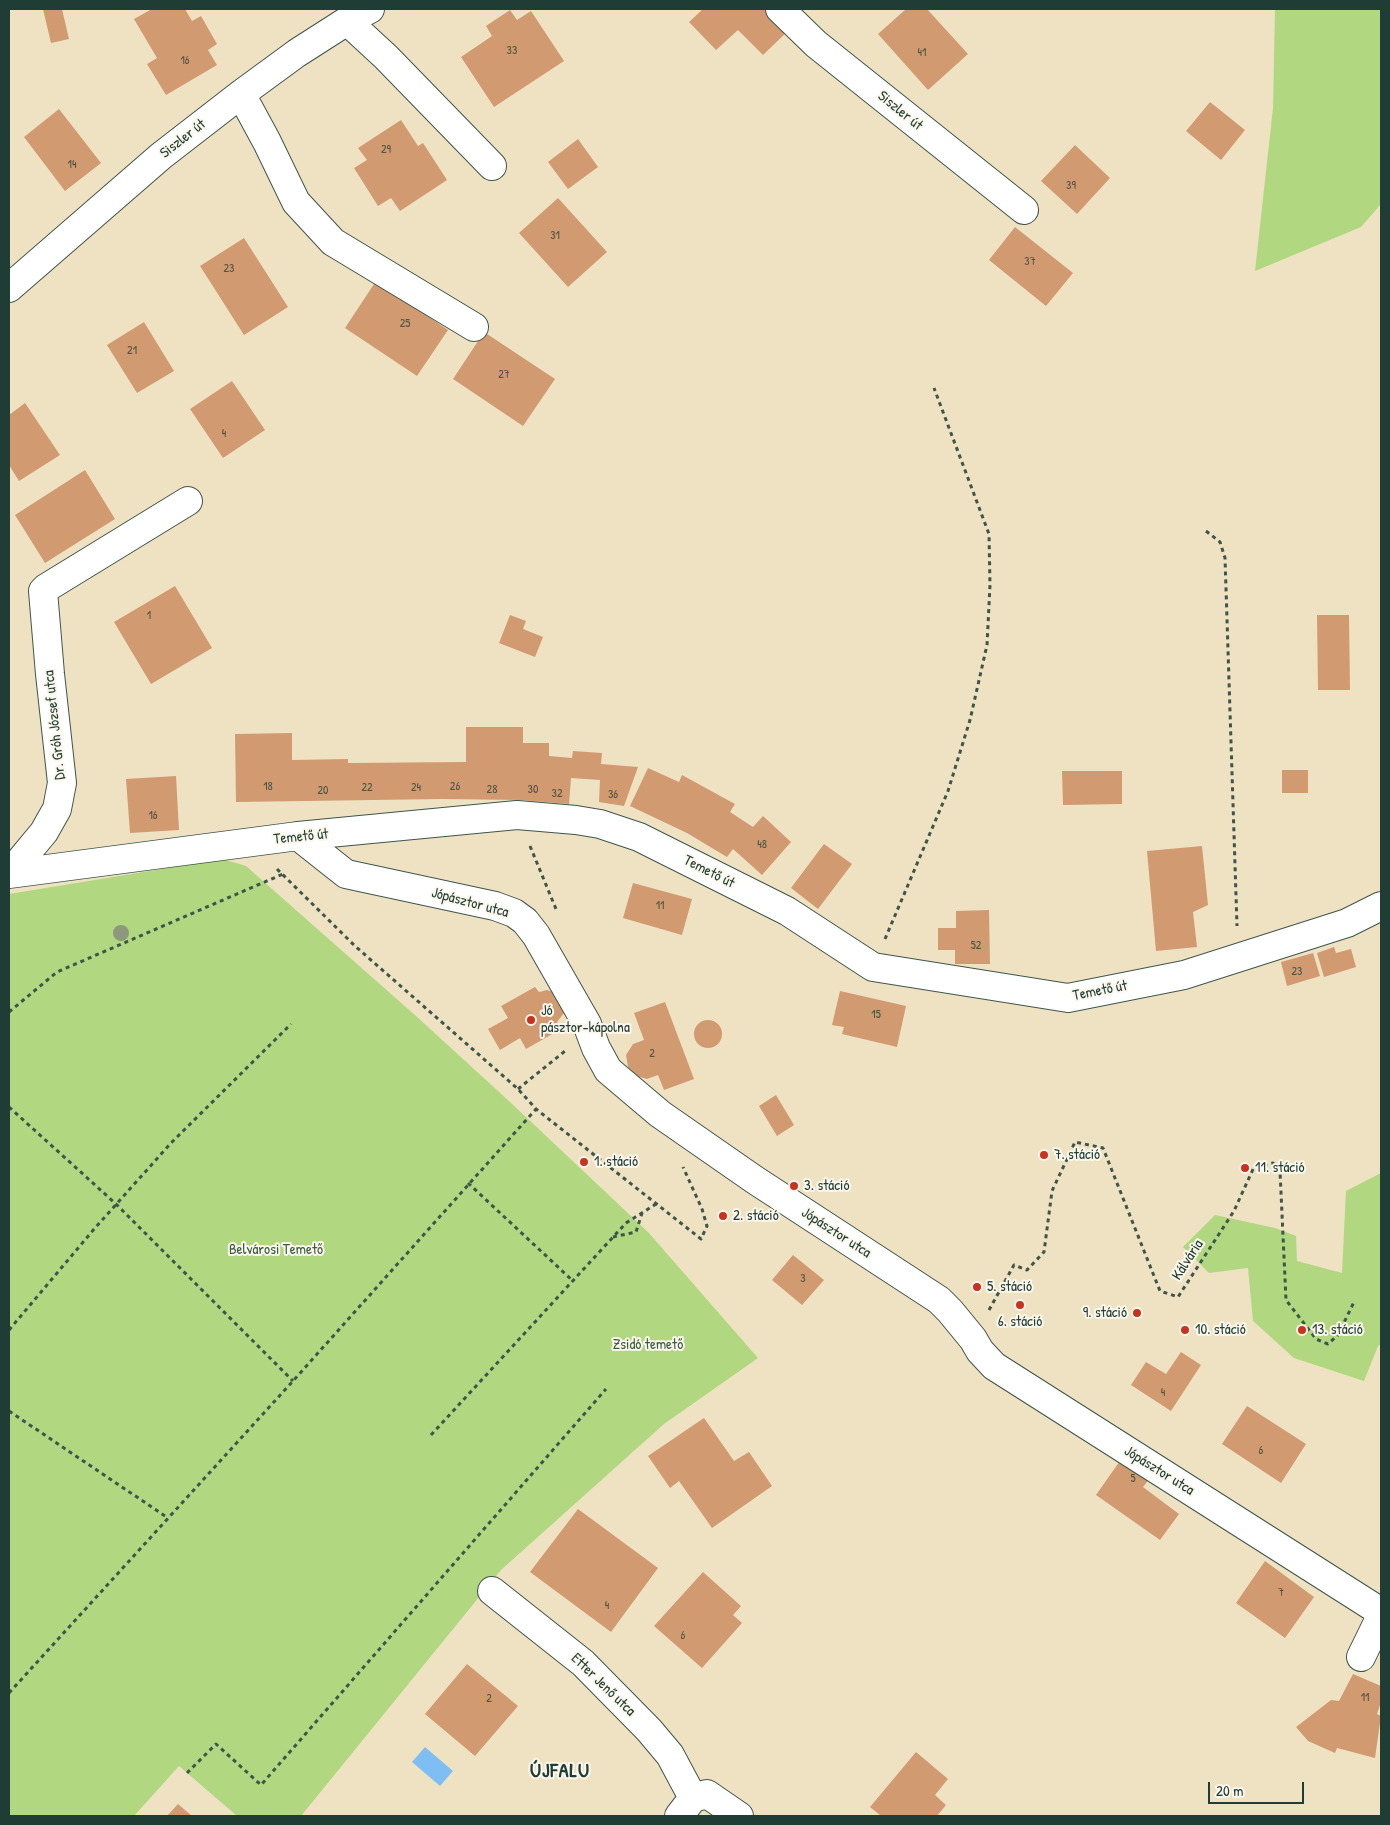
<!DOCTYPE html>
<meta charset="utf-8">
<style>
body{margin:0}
#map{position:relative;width:1390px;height:1825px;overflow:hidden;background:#efe2c3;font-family:"Patrick Hand",sans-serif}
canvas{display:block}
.frame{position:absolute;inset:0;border:10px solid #1f3d34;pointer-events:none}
.scale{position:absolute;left:1208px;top:1782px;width:96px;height:22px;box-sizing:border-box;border:2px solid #1f3d34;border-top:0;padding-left:6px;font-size:15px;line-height:18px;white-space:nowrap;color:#1f3d34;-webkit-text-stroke:4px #fbf7ec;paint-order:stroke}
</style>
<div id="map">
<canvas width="1390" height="1825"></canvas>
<div class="frame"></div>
<div class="scale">20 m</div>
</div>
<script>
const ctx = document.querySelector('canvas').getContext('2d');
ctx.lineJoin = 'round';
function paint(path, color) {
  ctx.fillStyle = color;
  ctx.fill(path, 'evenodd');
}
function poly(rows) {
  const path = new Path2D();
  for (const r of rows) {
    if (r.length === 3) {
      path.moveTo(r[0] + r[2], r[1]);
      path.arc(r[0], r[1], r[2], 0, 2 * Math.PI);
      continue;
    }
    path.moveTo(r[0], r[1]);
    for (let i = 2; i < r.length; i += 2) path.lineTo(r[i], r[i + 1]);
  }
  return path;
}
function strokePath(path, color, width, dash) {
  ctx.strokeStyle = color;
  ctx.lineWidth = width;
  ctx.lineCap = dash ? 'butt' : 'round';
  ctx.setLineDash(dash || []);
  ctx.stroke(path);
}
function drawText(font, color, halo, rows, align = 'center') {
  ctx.font = font + ' "Patrick Hand",sans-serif';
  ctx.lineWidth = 4;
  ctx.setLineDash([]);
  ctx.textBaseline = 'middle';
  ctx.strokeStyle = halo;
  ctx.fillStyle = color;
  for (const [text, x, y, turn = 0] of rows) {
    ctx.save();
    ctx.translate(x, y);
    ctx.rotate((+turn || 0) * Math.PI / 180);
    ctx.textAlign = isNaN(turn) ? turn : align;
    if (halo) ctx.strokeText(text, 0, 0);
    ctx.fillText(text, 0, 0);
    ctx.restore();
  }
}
paint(poly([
 [1275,9,1381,9,1381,204,1361,227,1255,271,1273,108],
 [223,859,246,866,416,1016,510,1102,648,1232,758,1358,664,1424,501,1570,301,1816,237,1816,179,1766,134,1816,9,1816,9,894],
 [1381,1173,1381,1344,1378,1346,1364,1381,1294,1358,1253,1321,1248,1268,1209,1273,1183,1247,1215,1215,1275,1228,1296,1236,1297,1261,1342,1273,1346,1191]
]), '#b1d780');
paint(poly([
 [425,1747,453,1771,440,1786,412,1762]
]), '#7fbef3');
paint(poly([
 [43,9,62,9,69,39,51,43],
 [152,9,185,9,192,21,201,16,217,44,208,50,217,65,166,95,147,64,157,58,134,19],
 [703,9,768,9,789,30,763,55,738,30,716,50,689,22],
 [906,9,927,9,968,54,928,90,878,34],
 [510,10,517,20,531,11,564,61,494,107,461,57,492,36,486,26],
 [1210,102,1245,130,1221,160,1186,131],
 [59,109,101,163,65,191,24,137],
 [401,120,418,146,423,143,447,180,400,211,391,198,378,206,354,168,367,160,358,148],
 [578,139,598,167,568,189,548,162],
 [1075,145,1110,178,1077,214,1041,181],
 [558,198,607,252,568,287,519,233],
 [1015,227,1073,273,1046,306,989,260],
 [244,238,288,307,244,335,200,266],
 [376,281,448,330,417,376,345,328],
 [144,322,174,371,137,393,107,345],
 [484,332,555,379,523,426,453,379],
 [232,381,265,430,223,458,190,409],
 [25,403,60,455,19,481,9,465,9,415],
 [85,470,115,519,45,563,15,515],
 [175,586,212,648,151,684,114,622],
 [510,615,526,621,523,629,543,637,535,657,499,643],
 [1317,615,1349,615,1350,690,1318,690],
 [466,727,523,727,523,743,549,743,549,756,572,758,573,751,602,753,601,764,638,767,624,806,599,802,600,780,571,778,569,804,521,800,442,799,236,802,235,734,292,733,292,760,348,759,348,763,466,762],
 [648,768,679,782,682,775,735,804,730,812,753,827,763,816,791,842,762,875,733,849,727,857,687,833,630,806],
 [1282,770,1308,770,1308,793,1282,793],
 [1062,771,1122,771,1122,804,1063,805],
 [176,776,179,830,130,833,126,779],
 [824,844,852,864,818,909,791,888],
 [1202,846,1208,905,1193,912,1197,947,1156,951,1147,851],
 [633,883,692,899,682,935,623,918],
 [989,910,990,964,955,964,955,950,938,950,938,928,956,928,956,911],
 [1334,947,1336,953,1351,949,1356,967,1324,977,1317,953],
 [1313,953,1320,976,1287,986,1281,962],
 [535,987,539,992,547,990,557,993,564,1002,564,1013,557,1022,561,1029,526,1049,520,1038,500,1050,488,1029,508,1018,501,1006],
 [840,991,906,1006,897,1047,842,1034,844,1027,832,1025],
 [665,1002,694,1079,664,1090,658,1075,647,1079,636,1076,628,1067,626,1055,633,1044,644,1040,634,1013],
 [708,1034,14],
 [776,1095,794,1125,777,1136,759,1106],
 [793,1255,824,1280,802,1305,772,1280],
 [1181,1352,1201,1365,1171,1411,1131,1385,1146,1362,1166,1374],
 [1247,1406,1306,1444,1281,1483,1222,1444],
 [704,1418,734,1461,749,1452,772,1486,712,1528,679,1481,670,1488,648,1456],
 [1122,1458,1150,1478,1143,1487,1179,1514,1160,1540,1096,1495],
 [578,1509,658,1568,611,1632,530,1572],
 [1265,1561,1314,1597,1285,1638,1236,1603],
 [703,1572,741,1606,733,1615,742,1623,702,1668,654,1626],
 [467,1664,518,1706,475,1756,425,1714],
 [1353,1674,1381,1686,1381,1702,1377,1714,1381,1716,1375,1758,1337,1748,1335,1753,1308,1741,1296,1727,1331,1700,1339,1701],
 [916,1752,948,1779,935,1795,946,1805,937,1816,881,1816,870,1807],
 [178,1804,192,1816,167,1816]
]), '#d29a71');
const minor = poly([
 [780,9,816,44,1024,210],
 [347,21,386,57,492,166],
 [241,94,267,142,296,202,333,242,474,327],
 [9,288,161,156,241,94,297,53,347,21,370,9],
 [298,836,346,874,495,906,514,913,525,921,536,935,587,1024,596,1048,608,1070,660,1114,755,1180,939,1300,950,1311,973,1339,980,1351,994,1366,1381,1612],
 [10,873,44,832,57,809,62,783,50,674,43,591,46,588,188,501],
 [9,874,298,836,517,815,576,820,600,824,639,837,787,911,873,967,1068,998,1184,975,1347,923,1381,906],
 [492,1591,583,1663,649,1730,670,1755,693,1798],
 [1361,1657,1381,1616],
 [679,1816,693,1798,707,1794,739,1816]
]);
strokePath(minor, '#3e5649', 30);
strokePath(poly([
 [1206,531,1220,542,1225,558,1237,926],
 [530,846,556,909],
 [277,869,355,946,518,1089,536,1109,701,1239,707,1226,702,1209,683,1167],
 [885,939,948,791,970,720,987,645,990,585,989,534,934,388],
 [9,1012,57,972,283,874],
 [518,1089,565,1051],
 [9,1107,116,1204,293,1381],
 [468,1183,573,1281],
 [613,1237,636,1232,642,1213],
 [989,1310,1014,1265,1027,1270,1044,1252,1052,1191,1075,1142,1103,1148,1160,1291,1178,1297,1234,1211,1254,1167,1273,1163,1280,1171,1286,1300,1316,1339,1328,1344,1338,1335,1354,1302],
 [9,1330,95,1228,171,1143,291,1024],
 [9,1411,168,1518],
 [431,1435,626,1223,656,1204],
 [9,1693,293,1381,536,1109],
 [187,1773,216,1744,261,1785,606,1389]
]), '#3e5649', 3, [4, 4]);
strokePath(minor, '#fff', 28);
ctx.fillStyle = '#8d987d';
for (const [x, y] of [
 [121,933]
]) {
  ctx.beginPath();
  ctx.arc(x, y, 8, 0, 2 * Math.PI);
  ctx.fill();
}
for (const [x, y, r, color] of [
 [531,1020,5,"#c8321e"],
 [1044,1155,5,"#c8321e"],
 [584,1162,5,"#c8321e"],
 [1245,1168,5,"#c8321e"],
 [794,1186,5,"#c8321e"],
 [723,1216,5,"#c8321e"],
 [977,1287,5,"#c8321e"],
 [1020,1305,5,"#c8321e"],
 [1137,1313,5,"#c8321e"],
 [1185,1330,5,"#c8321e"],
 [1302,1330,5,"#c8321e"]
]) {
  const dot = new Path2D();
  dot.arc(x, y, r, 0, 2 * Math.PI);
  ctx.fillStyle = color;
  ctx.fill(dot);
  strokePath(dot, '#fbf7ec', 2);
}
drawText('12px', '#4c5443', null, [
 ["33",512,51],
 ["41",922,53],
 ["16",185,61],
 ["29",386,150],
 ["14",72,165],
 ["39",1071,186],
 ["31",555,236],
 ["37",1030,262],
 ["23",229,269],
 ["25",405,324],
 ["21",132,351],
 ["27",504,375],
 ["4",224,434],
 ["1",149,616],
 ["18",268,787],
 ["26",455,787],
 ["22",367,788],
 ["24",416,788],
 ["28",492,790],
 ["30",533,790],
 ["20",323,791],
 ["32",557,794],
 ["36",613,795],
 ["16",153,816],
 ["48",762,845],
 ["11",660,906],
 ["52",976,946],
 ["23",1297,972],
 ["15",876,1015],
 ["2",652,1054],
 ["3",803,1279],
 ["4",1163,1393],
 ["6",1261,1451],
 ["5",1133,1479],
 ["7",1281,1593],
 ["4",607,1606],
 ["6",683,1636],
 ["11",1365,1698],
 ["2",489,1699]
]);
drawText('15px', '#1f3d34', '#fbf7ec', [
 ["Siszler út",900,111,39],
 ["Siszler út",183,139,-38],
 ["Dr. Gróh József utca",55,725,-96],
 ["Temető út",301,837,-6],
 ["Temető út",709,872,27],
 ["Jópásztor utca",470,903,15],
 ["Temető út",1100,991,-11],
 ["Jópásztor utca",836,1233,33],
 ["Kálvária",1188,1260,-57],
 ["Jópásztor utca",1159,1471,32],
 ["Etter Jenő utca",603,1685,44]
]);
drawText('15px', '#1f3d34', '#fbf7ec', [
 ["Jó",541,1011],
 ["pásztor-kápolna",541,1028],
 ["7. stáció",1054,1155],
 ["1. stáció",594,1162],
 ["11. stáció",1255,1168],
 ["3. stáció",804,1186],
 ["2. stáció",733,1216],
 ["5. stáció",987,1287],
 ["9. stáció",1127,1313,"right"],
 ["6. stáció",1020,1322,"center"],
 ["10. stáció",1195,1330],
 ["13. stáció",1312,1330]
], 'left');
drawText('15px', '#3c5c43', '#fbf7ec', [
 ["Belvárosi Temető",276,1250],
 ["Zsidó temető",648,1345]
]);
ctx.letterSpacing = '1px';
drawText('bold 20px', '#1f3d34', '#fbf7ec', [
 ["ÚJFALU",560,1772]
]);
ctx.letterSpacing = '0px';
</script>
